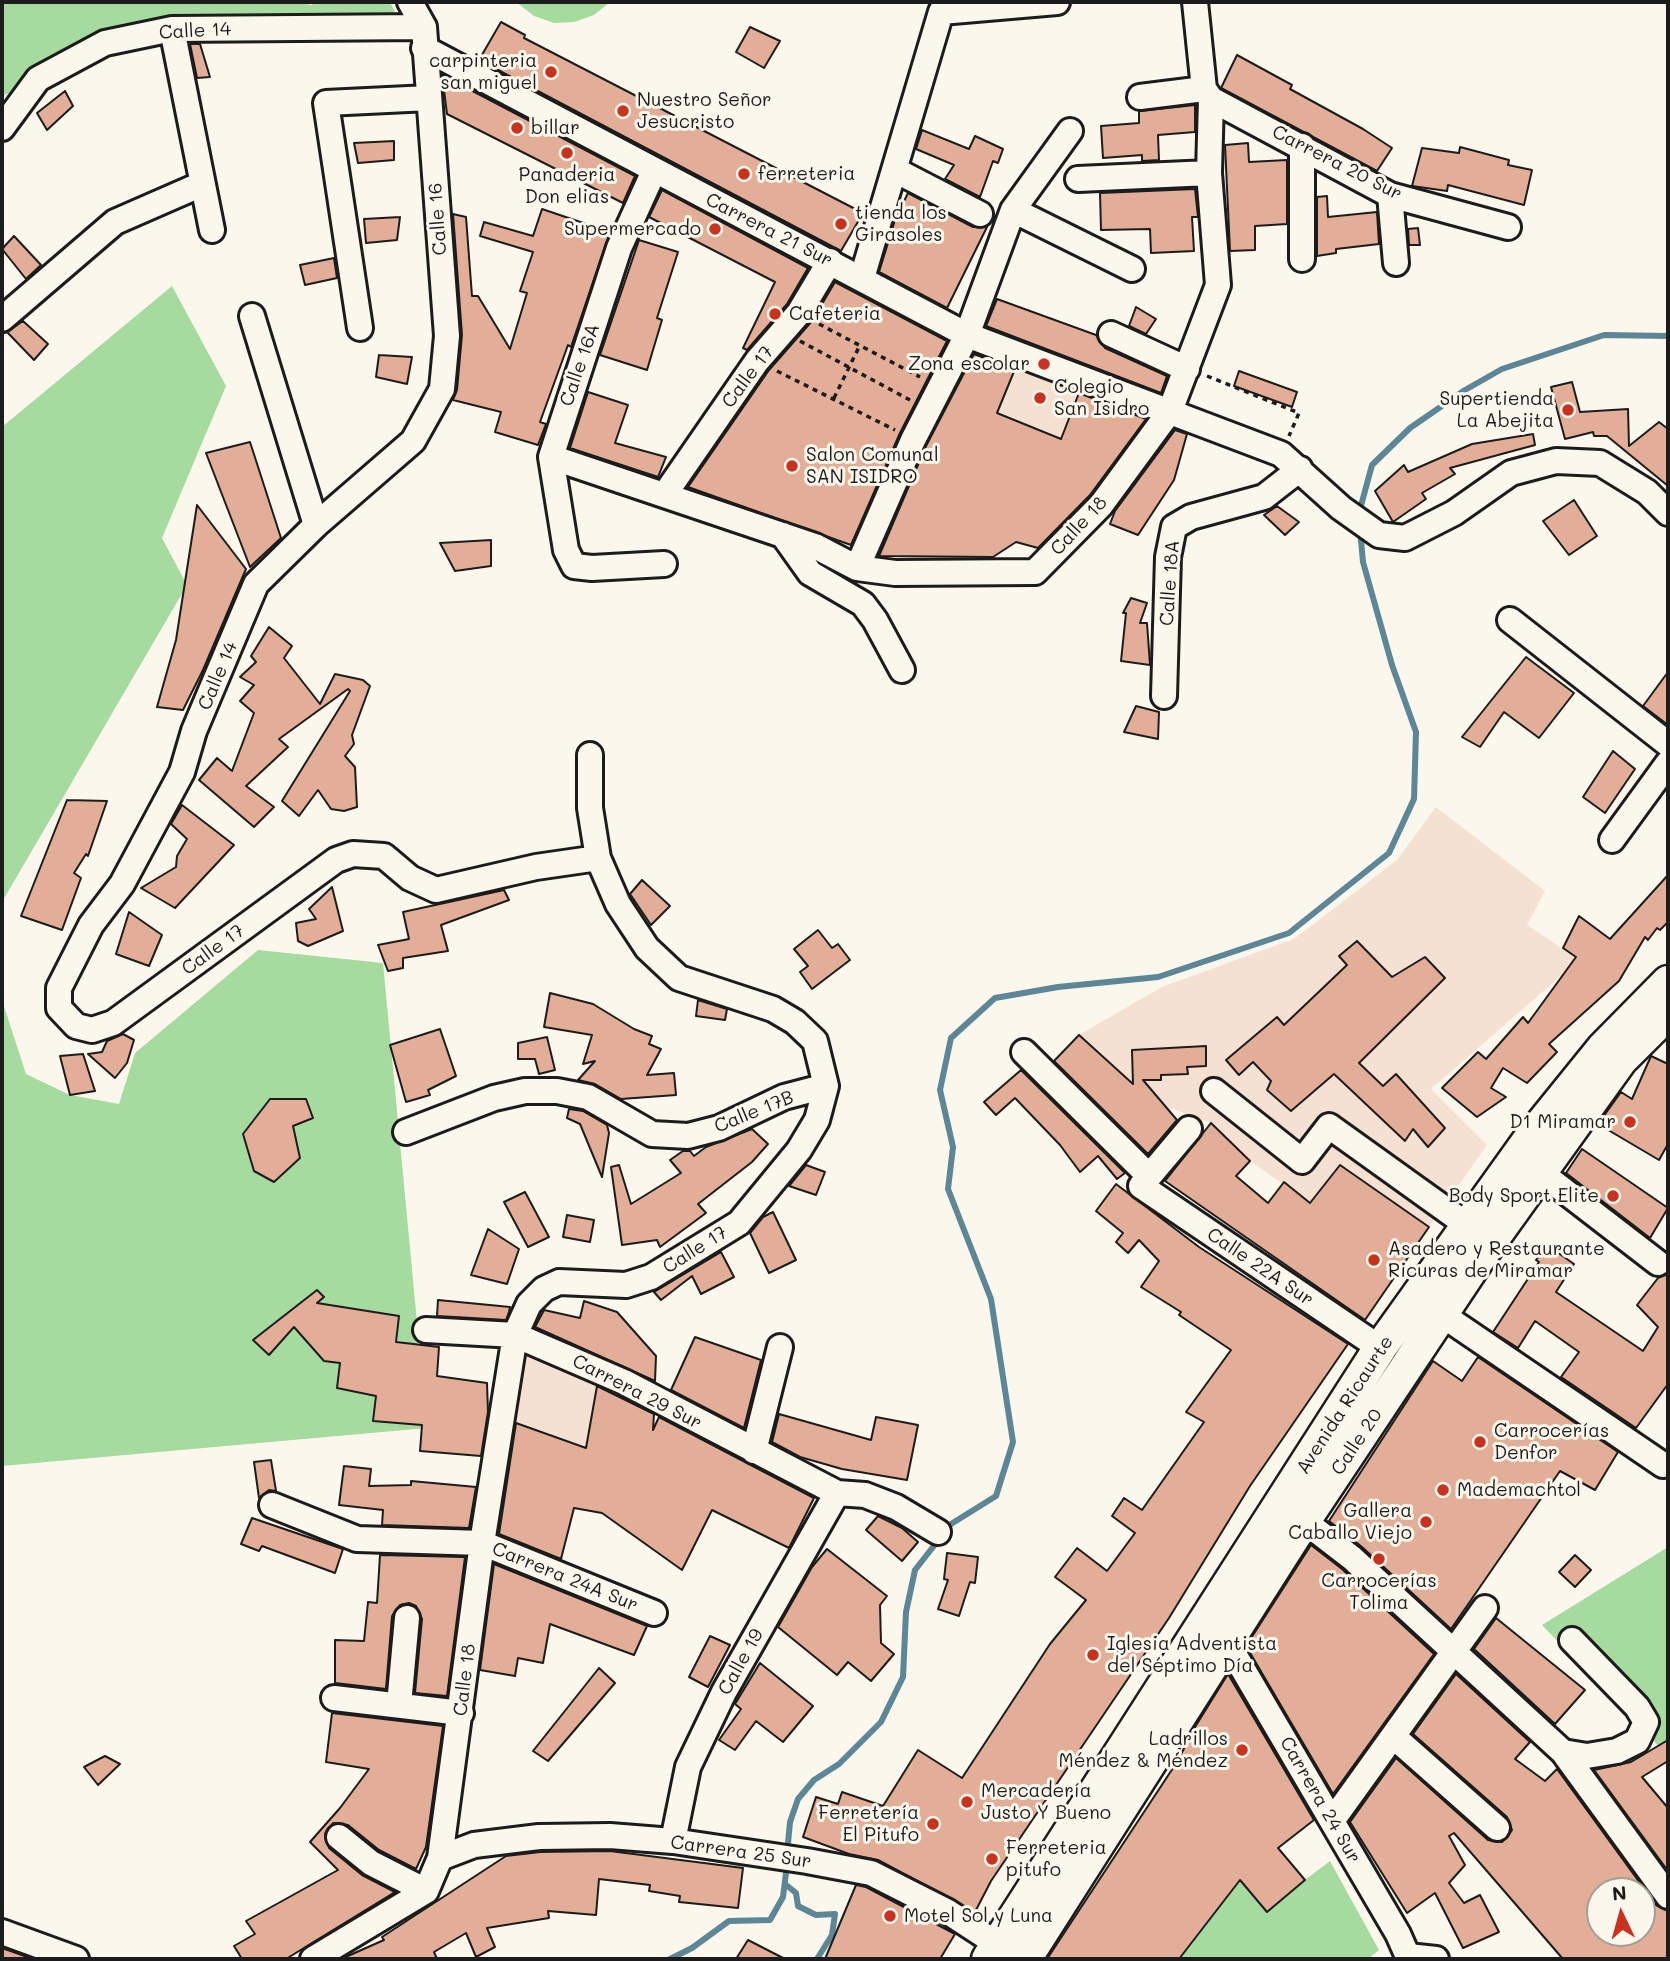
<!DOCTYPE html>
<meta charset="utf-8">
<style>
body{margin:0}
#map{position:relative;width:1670px;height:1961px;overflow:hidden;background:#fbf7ec;font-family:Mali,sans-serif}
canvas{display:block}
.frame{position:absolute;inset:0;border:4px solid #1c1c1c;pointer-events:none}
.north{position:absolute;left:1586px;top:1877px;width:70px;height:70px;box-sizing:border-box;background:#fbf7ec;border:2px solid #a29f99;border-radius:50%;rotate:355deg;font-size:19px;font-weight:700;line-height:28px;text-align:center;color:#1c1c1c}
.north::after{content:'';display:block;margin:auto;width:24px;height:32px;background:#c8321e;clip-path:polygon(50% 0,100% 100%,50% 72%,0 100%)}
</style>
<div id="map">
<canvas width="1670" height="1961"></canvas>
<div class="frame"></div>
<div class="north">N</div>
</div>
<script>
const ctx = document.querySelector('canvas').getContext('2d');
ctx.lineJoin = 'round';
function paint(path, color) {
  ctx.fillStyle = color;
  ctx.fill(path, 'evenodd');
}
function poly(rows) {
  const path = new Path2D();
  for (const r of rows) {
    path.moveTo(r[0], r[1]);
    for (let i = 2; i < r.length; i += 2) path.lineTo(r[i], r[i + 1]);
  }
  return path;
}
function strokePath(path, color, width, dash) {
  ctx.strokeStyle = color;
  ctx.lineWidth = width;
  ctx.lineCap = dash ? 'butt' : 'round';
  ctx.setLineDash(dash || []);
  ctx.stroke(path);
}
function drawText(font, color, halo, rows, align = 'center') {
  ctx.font = font + ' Mali,sans-serif';
  ctx.lineWidth = 6;
  ctx.setLineDash([]);
  ctx.textBaseline = 'middle';
  ctx.strokeStyle = halo;
  ctx.fillStyle = color;
  for (const [text, x, y, turn = 0] of rows) {
    ctx.save();
    ctx.translate(x, y);
    ctx.rotate((+turn || 0) * Math.PI / 180);
    ctx.textAlign = isNaN(turn) ? turn : align;
    if (halo) ctx.strokeText(text, 0, 0);
    ctx.fillText(text, 0, 0);
    ctx.restore();
  }
}
paint(poly([
 [1020,358,1083,384,1061,439,997,413],
 [1436,807,1545,891,1527,925,1579,960,1431,1089,1487,1145,1429,1227,1340,1165,1310,1203,1250,1161,1211,1123,1165,1106,1116,1069,1079,1035,1162,987,1294,939,1397,860],
 [516,1336,599,1375,586,1448,504,1419]
]), '#f4e1d2');
paint(poly([
 [2,2,301,2,311,5,317,2,390,2,395,12,108,43,38,89,2,95],
 [516,2,610,2,594,15,574,22,554,23,534,16],
 [172,286,226,386,162,538,187,585,2,902,2,427],
 [258,950,383,963,427,1428,2,1466,2,1000,26,1074,70,1095,119,1104,135,1053],
 [1668,1547,1668,1756,1542,1625],
 [1330,1861,1379,1950,1368,1959,1179,1959,1240,1880,1305,1880]
]), '#a5db9f');
strokePath(poly([
 [1359,513,1372,465,1410,428,1465,390,1502,369,1604,335,1668,336],
 [787,1854,790,1822,798,1799,814,1780,839,1764,881,1722,903,1677,906,1612,915,1570,951,1524,996,1496,1013,1442,991,1299,948,1189,953,1147,940,1090,951,1038,995,998,1058,987,1158,977,1289,933,1389,853,1414,799,1416,732,1392,665,1363,562,1360,530],
 [785,1884,796,1893,798,1906,816,1915,835,1914,832,1935,817,1959],
 [670,1959,692,1948,729,1921,770,1920,783,1897,787,1865]
]), '#5d8697', 6);
const building = poly([
 [501,22,525,35,524,38,863,213,841,251,479,60,501,22],
 [750,27,780,41,764,68,736,52,750,27],
 [190,44,200,44,210,77,197,78,190,44],
 [1237,55,1292,85,1290,89,1363,129,1392,148,1377,171,1221,88,1237,55],
 [442,75,635,176,623,203,447,114,442,75],
 [65,91,73,106,47,130,37,113,65,91],
 [1195,105,1195,132,1158,135,1159,160,1142,161,1142,155,1103,158,1101,126,1139,123,1139,111,1195,105],
 [922,130,969,149,975,136,1003,149,998,163,993,161,980,197,945,179,954,165,916,149,922,130],
 [394,141,394,160,358,163,354,143,394,141],
 [1248,143,1249,162,1287,160,1287,224,1255,226,1255,250,1230,251,1225,145,1248,143],
 [1460,147,1509,160,1508,165,1532,170,1524,205,1448,185,1447,191,1412,186,1422,148,1459,153,1460,147],
 [1195,189,1198,217,1192,217,1194,251,1151,253,1150,229,1101,230,1100,193,1195,189],
 [662,190,808,268,787,304,747,350,743,348,775,282,649,217,662,190],
 [908,193,973,227,987,227,947,308,879,272,895,220,908,193],
 [1327,196,1328,217,1377,212,1379,244,1336,249,1336,253,1317,256,1317,197,1327,196],
 [542,209,610,232,571,347,568,345,540,422,546,424,538,445,495,432,501,412,453,400,457,390,462,335,453,214,466,217,472,296,478,296,510,349,527,293,520,291,533,252,480,236,484,222,533,236,542,209],
 [400,217,397,240,366,243,364,219,400,217],
 [1418,228,1420,245,1409,245,1408,229,1418,228],
 [14,236,41,265,26,279,2,249,14,236],
 [639,240,678,252,657,318,662,320,647,370,600,355,639,240],
 [334,258,337,278,305,285,300,265,334,258],
 [835,282,947,341,900,433,851,545,688,487,769,370,812,321,835,282],
 [997,299,1096,335,1105,348,1167,376,1161,393,986,326,997,299],
 [1136,307,1156,319,1146,334,1129,326,1136,307],
 [23,321,48,344,34,360,7,332,23,321],
 [974,354,1015,369,997,413,1061,439,1079,393,1146,419,1090,495,1038,548,1016,542,993,557,879,556,926,446,974,354],
 [379,355,412,357,407,384,376,377,379,355],
 [1239,371,1297,392,1292,407,1234,386,1239,371],
 [1572,382,1580,412,1628,409,1629,446,1659,422,1668,429,1668,486,1607,436,1594,436,1593,432,1565,439,1551,387,1572,382],
 [588,392,628,405,615,443,666,457,658,477,570,448,588,392],
 [1175,430,1187,434,1174,480,1138,535,1110,524,1115,511,1175,430],
 [1533,434,1535,445,1450,468,1455,474,1422,493,1426,499,1393,522,1375,491,1404,465,1408,472,1472,444,1533,434],
 [250,442,281,538,250,567,206,453,250,442],
 [1574,500,1597,536,1569,555,1543,521,1574,500],
 [197,505,246,569,203,670,183,710,157,707,176,640,197,505],
 [1277,506,1299,522,1285,535,1264,515,1277,506],
 [491,540,491,566,455,571,440,543,491,540],
 [1131,598,1147,603,1140,623,1147,623,1150,665,1121,661,1126,613,1123,613,1131,598],
 [269,627,292,646,284,658,320,704,335,674,363,680,370,686,352,735,354,744,345,756,355,767,357,807,344,811,331,809,318,790,299,816,282,801,350,691,348,689,279,739,288,747,246,786,274,807,254,827,199,780,217,758,232,771,254,713,240,701,254,685,240,677,256,662,251,656,269,627],
 [1526,657,1574,693,1539,738,1504,712,1480,747,1462,737,1526,657],
 [1668,672,1668,725,1643,706,1668,672],
 [1136,706,1159,712,1158,739,1124,732,1136,706],
 [1613,751,1635,769,1605,813,1583,797,1613,751],
 [67,800,107,801,88,856,86,854,74,873,81,878,62,930,21,916,67,800],
 [182,805,234,845,175,908,141,888,176,867,177,856,187,839,171,824,182,805],
 [1668,875,1668,922,1660,930,1657,928,1648,940,1645,937,1619,981,1549,1044,1557,1052,1527,1083,1503,1068,1491,1088,1506,1097,1477,1117,1442,1088,1478,1052,1486,1059,1523,1017,1528,1023,1576,957,1563,948,1579,916,1610,939,1668,875],
 [642,880,670,906,651,925,630,894,642,880],
 [332,887,343,931,308,946,298,941,296,923,316,919,309,909,332,887],
 [504,890,509,900,441,925,448,951,403,958,403,968,388,971,378,945,409,939,403,912,504,890],
 [129,912,162,935,149,966,116,954,129,912],
 [818,930,832,948,838,944,850,960,812,989,800,972,808,966,794,949,818,930],
 [1357,941,1392,977,1425,957,1445,978,1359,1063,1383,1086,1396,1074,1445,1128,1428,1147,1413,1129,1405,1141,1334,1074,1291,1111,1267,1090,1271,1081,1253,1062,1239,1075,1226,1060,1277,1017,1284,1025,1347,965,1339,956,1357,941],
 [550,993,593,1004,634,1029,652,1036,649,1044,661,1049,647,1075,674,1073,676,1095,621,1099,595,1084,578,1080,595,1061,583,1064,592,1035,544,1027,550,993],
 [698,1000,727,1009,725,1020,696,1016,698,1000],
 [440,1029,456,1076,428,1090,430,1095,406,1102,390,1045,440,1029],
 [123,1034,134,1040,127,1063,115,1078,88,1054,102,1052,107,1041,123,1034],
 [1079,1035,1133,1084,1132,1050,1206,1046,1206,1066,1187,1067,1188,1074,1161,1075,1161,1080,1143,1080,1177,1120,1148,1154,1054,1061,1079,1035],
 [547,1037,555,1070,539,1074,535,1059,518,1059,518,1043,547,1037],
 [83,1054,95,1091,70,1095,60,1056,83,1054],
 [1651,1056,1668,1064,1668,1144,1659,1160,1598,1124,1621,1092,1632,1099,1651,1056],
 [1021,1070,1125,1173,1117,1179,1098,1156,1080,1172,1060,1145,1015,1098,996,1115,984,1102,1021,1070],
 [270,1099,306,1099,313,1118,293,1126,300,1158,274,1182,254,1171,243,1134,270,1099],
 [569,1109,583,1111,607,1125,609,1133,602,1177,580,1124,567,1118,569,1109],
 [1211,1123,1250,1161,1236,1176,1268,1203,1284,1182,1310,1203,1340,1165,1429,1227,1365,1320,1165,1181,1211,1123],
 [752,1129,768,1144,752,1162,698,1204,706,1213,660,1247,657,1240,622,1245,611,1167,619,1165,631,1204,681,1173,670,1160,683,1151,690,1151,694,1156,706,1147,752,1129],
 [1582,1149,1668,1208,1650,1238,1566,1173,1582,1149],
 [806,1165,825,1172,816,1195,789,1186,806,1165],
 [1116,1184,1199,1247,1348,1344,1250,1486,1169,1618,991,1881,975,1912,878,1860,849,1854,803,1837,816,1797,838,1804,842,1792,883,1806,918,1750,962,1778,1050,1644,1086,1600,1055,1577,1077,1548,1107,1571,1135,1533,1112,1516,1124,1498,1142,1510,1204,1422,1186,1412,1231,1350,1179,1315,1181,1312,1141,1287,1159,1261,1139,1240,1128,1253,1116,1242,1123,1233,1096,1211,1116,1184],
 [525,1192,549,1237,528,1247,504,1202,525,1192],
 [773,1212,796,1260,769,1273,750,1233,763,1217,773,1212],
 [567,1215,594,1220,590,1242,563,1237,567,1215],
 [488,1229,519,1249,507,1284,471,1275,488,1229],
 [1547,1245,1574,1264,1556,1292,1643,1351,1658,1327,1637,1305,1658,1278,1668,1273,1668,1384,1636,1428,1561,1377,1579,1352,1535,1321,1518,1348,1493,1332,1539,1262,1536,1260,1547,1245],
 [721,1252,734,1277,701,1294,692,1276,661,1300,654,1292,721,1252],
 [317,1290,324,1297,317,1303,399,1316,396,1342,439,1347,437,1376,487,1383,488,1412,481,1456,420,1451,422,1425,373,1421,376,1396,337,1388,340,1363,324,1361,294,1327,269,1355,253,1340,317,1290],
 [438,1300,510,1307,509,1312,506,1320,437,1316,438,1300],
 [584,1301,617,1312,656,1356,655,1381,535,1327,544,1310,580,1318,584,1301],
 [695,1337,761,1360,744,1428,671,1390,695,1337],
 [1478,1357,1618,1452,1595,1490,1560,1471,1451,1629,1362,1547,1329,1521,1433,1361,1462,1381,1478,1357],
 [597,1386,654,1414,653,1430,659,1417,814,1498,789,1548,712,1510,682,1570,602,1513,574,1508,561,1559,499,1534,516,1423,586,1448,597,1386],
 [779,1414,871,1440,876,1417,918,1425,907,1480,842,1469,800,1457,772,1442,779,1414],
 [271,1460,276,1491,269,1490,259,1498,254,1462,271,1460],
 [344,1466,371,1469,369,1486,411,1485,411,1481,476,1487,469,1528,382,1525,383,1510,339,1505,344,1466],
 [878,1516,902,1528,918,1542,902,1561,866,1530,878,1516],
 [252,1518,343,1549,335,1573,262,1546,259,1551,241,1544,252,1518],
 [1311,1545,1342,1569,1434,1654,1333,1794,1246,1646,1311,1545],
 [827,1549,887,1596,880,1605,881,1643,894,1654,871,1681,848,1662,837,1675,778,1627,812,1567,827,1549],
 [947,1553,978,1557,975,1583,970,1582,959,1616,938,1609,948,1580,944,1579,947,1553],
 [380,1555,465,1557,447,1696,415,1693,422,1619,416,1606,409,1603,400,1605,392,1616,386,1689,335,1683,335,1640,364,1641,368,1602,377,1603,380,1555],
 [1575,1555,1591,1570,1575,1587,1559,1572,1575,1555],
 [494,1564,647,1626,634,1655,550,1624,543,1663,518,1658,515,1676,480,1670,494,1564],
 [1496,1618,1585,1690,1555,1724,1474,1649,1496,1618],
 [710,1636,730,1645,708,1687,689,1677,710,1636],
 [760,1663,813,1706,783,1742,756,1721,735,1750,719,1740,741,1709,735,1704,760,1663],
 [599,1668,615,1683,548,1761,533,1751,599,1668],
 [1228,1674,1314,1820,1278,1848,1305,1880,1267,1912,1240,1880,1179,1959,1047,1959,1177,1762,1195,1727,1228,1674],
 [1456,1674,1530,1742,1515,1759,1545,1781,1557,1769,1656,1905,1668,1911,1668,1959,1563,1959,1454,1833,1449,1836,1465,1865,1449,1883,1464,1903,1480,1895,1499,1932,1463,1948,1435,1893,1407,1913,1350,1822,1396,1758,1488,1840,1502,1842,1512,1830,1507,1817,1413,1734,1456,1674],
 [1600,1891,1642,1891,1642,1933,1600,1933,1600,1891],
 [332,1713,443,1726,426,1847,416,1869,379,1850,348,1825,333,1823,325,1834,329,1848,362,1875,395,1892,286,1959,242,1959,234,1946,255,1934,246,1921,338,1870,310,1842,340,1808,369,1769,326,1762,332,1713],
 [1668,1740,1668,1761,1642,1777,1668,1808,1668,1871,1594,1770,1631,1762,1668,1740],
 [105,1756,120,1764,98,1785,84,1767,105,1756],
 [610,1851,743,1868,738,1908,679,1902,680,1896,649,1891,650,1885,599,1879,596,1915,548,1911,549,1918,487,1928,495,1947,476,1957,466,1933,434,1952,437,1959,341,1959,384,1940,382,1937,506,1856,540,1852,610,1851],
 [856,1885,866,1887,955,1934,940,1959,825,1959,856,1885],
 [748,1940,785,1959,736,1959,748,1940],
 [2,1948,33,1959,2,1959,2,1948]
]);
paint(building, '#e3ae97');
strokePath(building, '#1c1c1c', 2);
const minor = poly([
 [410,2,424,27,447,336,442,389,413,441,316,525,256,584,194,731,182,772,122,884,91,925,59,988,59,1008,76,1026,92,1030,113,1023,336,860,353,854,384,856,410,878,436,890,536,867,598,858],
 [172,29,212,230],
 [424,48,967,335,1281,454,1341,508,1379,535,1405,538,1454,513,1511,473,1556,461,1600,463,1647,492,1668,513],
 [1140,97,1204,89],
 [1211,99,1390,195,1508,227],
 [2,128,38,79,105,43,172,29,424,27],
 [895,170,980,214],
 [654,171,619,248,551,457,566,550,574,566,592,568,664,564],
 [1078,179,1209,173],
 [1390,195,1396,263],
 [1013,210,1132,269],
 [1302,259,1302,146],
 [862,278,941,12,1057,2],
 [252,316,316,525],
 [2,319,115,222,202,184],
 [360,328,326,103,429,98],
 [1111,334,1187,369],
 [551,457,815,546,857,568,895,573,1035,572,1101,505,1170,411,1218,285,1209,173,1211,99,1204,89,1195,2],
 [665,494,757,361,799,313,830,261],
 [783,535,810,573,863,604,875,620,902,670],
 [857,568,913,440,967,335,1013,210,1070,131],
 [1510,620,1668,744],
 [1164,696,1168,557,1174,527,1191,517,1264,497,1300,469],
 [1612,840,1668,763],
 [1024,1052,1149,1176],
 [1214,1091,1302,1161,1329,1126,1467,1225],
 [1189,1129,1141,1186,1380,1348],
 [406,1132,494,1098,525,1091,557,1091,588,1097,652,1134,688,1136,719,1128,784,1097,826,1086],
 [1540,1172,1658,1263],
 [1441,1314,1663,1465],
 [426,1330,515,1335,624,1382,837,1493,865,1495,896,1507,938,1532],
 [754,1451,780,1347],
 [272,1505,357,1539,482,1543,654,1613],
 [1304,1521,1352,1558,1563,1752,1668,1896],
 [1227,1642,1398,1934,1409,1959],
 [334,1698,461,1713],
 [399,1705,407,1618],
 [1393,1736,1497,1828],
 [1563,1752,1587,1756,1617,1751,1637,1741,1646,1722,1637,1707,1572,1640],
 [1332,1821,1485,1608],
 [339,1837,371,1863,426,1891],
 [673,1841,688,1767,724,1692,837,1493],
 [440,1858,474,1845,539,1837,610,1836,673,1841,807,1861,871,1873,948,1912,1011,1953],
 [2,1932,76,1959],
 [1408,1956,1436,1959],
 [313,1959,426,1891,440,1858,482,1543,515,1335,529,1304,544,1289,559,1282,626,1285,651,1277,739,1223,799,1150,817,1120,826,1086,815,1041,795,1022,773,1009,679,978,647,948,618,904,598,858,590,808,590,755]
]);
const major = poly([
 [988,1959,1380,1348,1531,1137,1603,1048,1668,982],
 [1025,1959,1304,1521,1477,1261,1621,1060,1668,1013]
]);
strokePath(minor, '#1c1c1c', 30);
strokePath(major, '#1c1c1c', 37);
strokePath(poly([
 [819,324,920,377],
 [800,341,910,400],
 [777,371,895,430],
 [1207,376,1299,413,1289,436],
 [834,398,860,345]
]), '#1c1c1c', 3.5, [5, 5]);
strokePath(minor, '#fbf7ec', 24);
strokePath(major, '#fbf7ec', 32);
for (const [x, y, r, color] of [
 [551,72,7,"#c8321e"],
 [623,111,7,"#c8321e"],
 [517,128,7,"#c8321e"],
 [567,153,7,"#c8321e"],
 [744,174,7,"#c8321e"],
 [841,224,7,"#c8321e"],
 [715,229,7,"#c8321e"],
 [775,314,7,"#c8321e"],
 [1044,364,7,"#c8321e"],
 [1040,398,7,"#c8321e"],
 [1568,410,7,"#c8321e"],
 [792,466,7,"#c8321e"],
 [1630,1122,7,"#c8321e"],
 [1613,1196,7,"#c8321e"],
 [1374,1260,7,"#c8321e"],
 [1480,1442,7,"#c8321e"],
 [1443,1490,7,"#c8321e"],
 [1426,1522,7,"#c8321e"],
 [1379,1559,7,"#c8321e"],
 [1093,1655,7,"#c8321e"],
 [1242,1750,7,"#c8321e"],
 [967,1802,7,"#c8321e"],
 [933,1824,7,"#c8321e"],
 [992,1859,7,"#c8321e"],
 [890,1916,7,"#c8321e"]
]) {
  const dot = new Path2D();
  dot.arc(x, y, r, 0, 2 * Math.PI);
  ctx.fillStyle = color;
  ctx.fill(dot);
  strokePath(dot, '#fbf7ec', 2.5);
}
drawText('19px', '#1c1c1c', '#fbf7ec', [
 ["Calle 14",195,31,-3],
 ["Carrera 20 Sur",1337,163,27],
 ["Calle 16",438,219,-94],
 ["Carrera 21 Sur",769,230,27],
 ["Calle 16A",580,365,-71],
 ["Calle 17",748,377,-53],
 ["Calle 18",1079,526,-47],
 ["Calle 18A",1170,583,-86],
 ["Calle 14",218,676,-67],
 ["Calle 17",213,950,-36],
 ["Calle 17B",754,1112,-22],
 ["Calle 17",695,1250,-32],
 ["Calle 22A Sur",1260,1267,34],
 ["Carrera 29 Sur",637,1392,27],
 ["Avenida Ricaurte",1345,1405,-57],
 ["Calle 20",1357,1442,-56],
 ["Carrera 24A Sur",565,1577,22],
 ["Calle 19",741,1662,-61],
 ["Calle 18",465,1680,-83],
 ["Carrera 24 Sur",1320,1800,60],
 ["Carrera 25 Sur",741,1852,8]
]);
drawText('19px', '#1c1c1c', '#fbf7ec', [
 ["carpinteria",537,61,"right"],
 ["san miguel",537,83,"right"],
 ["Nuestro Señor",637,100],
 ["Jesucristo",637,122],
 ["billar",531,128],
 ["ferreteria",758,174],
 ["Panaderia",567,175,"center"],
 ["Don elias",567,197,"center"],
 ["tienda los",855,213],
 ["Girasoles",855,235],
 ["Supermercado",701,229,"right"],
 ["Cafeteria",789,314],
 ["Zona escolar",1030,364,"right"],
 ["Colegio",1054,387],
 ["San Isidro",1054,409],
 ["Supertienda",1554,399,"right"],
 ["La Abejita",1554,421,"right"],
 ["Salon Comunal",806,455],
 ["SAN ISIDRO",806,477],
 ["D1 Miramar",1616,1122,"right"],
 ["Body Sport Elite",1599,1196,"right"],
 ["Asadero y Restaurante",1388,1249],
 ["Ricuras de Miramar",1388,1271],
 ["Carrocerías",1494,1431],
 ["Denfor",1494,1453],
 ["Mademachtol",1457,1490],
 ["Gallera",1412,1511,"right"],
 ["Caballo Viejo",1412,1533,"right"],
 ["Carrocerías",1379,1581,"center"],
 ["Tolima",1379,1603,"center"],
 ["Iglesia Adventista",1107,1644],
 ["del Séptimo Día",1107,1666],
 ["Ladrillos",1228,1739,"right"],
 ["Méndez & Méndez",1228,1761,"right"],
 ["Mercadería",981,1791],
 ["Justo Y Bueno",981,1813],
 ["Ferretería",919,1813,"right"],
 ["El Pitufo",919,1835,"right"],
 ["Ferreteria",1006,1848],
 ["pitufo",1006,1870],
 ["Motel Sol y Luna",904,1916]
], 'left');
</script>
